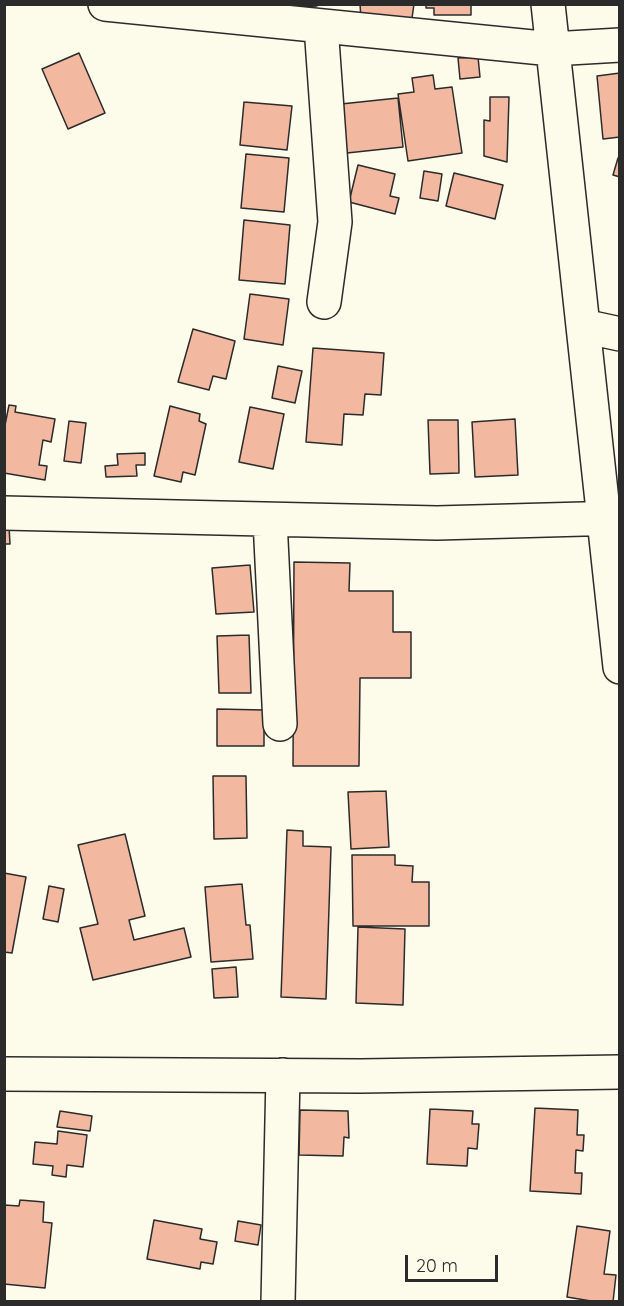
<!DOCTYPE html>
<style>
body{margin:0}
#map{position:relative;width:624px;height:1306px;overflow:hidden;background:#fdfbea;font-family:Quicksand,sans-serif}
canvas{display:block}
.frame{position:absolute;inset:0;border:6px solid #2b2b2b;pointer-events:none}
.scale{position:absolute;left:405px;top:1255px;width:93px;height:27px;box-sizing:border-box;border:3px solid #2b2b2b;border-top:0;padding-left:8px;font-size:18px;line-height:21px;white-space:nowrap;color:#2b2b2b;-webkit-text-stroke:4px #fdfbea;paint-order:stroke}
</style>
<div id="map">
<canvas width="624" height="1306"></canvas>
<div class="frame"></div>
<div class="scale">20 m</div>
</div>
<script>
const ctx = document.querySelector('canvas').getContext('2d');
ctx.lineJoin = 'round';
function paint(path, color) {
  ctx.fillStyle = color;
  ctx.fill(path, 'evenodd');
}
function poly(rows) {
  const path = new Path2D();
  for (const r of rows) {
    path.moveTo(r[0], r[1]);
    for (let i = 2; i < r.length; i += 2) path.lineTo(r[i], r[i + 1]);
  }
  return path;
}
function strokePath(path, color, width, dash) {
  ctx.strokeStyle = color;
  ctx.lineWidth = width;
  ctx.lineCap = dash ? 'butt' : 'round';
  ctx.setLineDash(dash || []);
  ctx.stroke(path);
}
const building = poly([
 [277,4,317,4,317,6,277,8,277,4],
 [360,4,414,4,411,25,361,19,360,4],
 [426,4,471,4,471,15,434,15,434,8,426,8,426,4],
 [79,53,105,113,68,129,42,69,79,53],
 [478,57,480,77,460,79,458,58,478,57],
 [620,73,620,137,603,139,597,76,620,73],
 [433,75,435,89,452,87,462,153,408,161,398,94,414,92,412,78,433,75],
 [490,97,509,97,507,162,484,156,484,120,490,121,490,97],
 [398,98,403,147,347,153,341,104,398,98],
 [244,102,292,106,287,150,240,145,244,102],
 [246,154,289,158,284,212,241,208,246,154],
 [618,158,620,159,620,177,613,175,618,158],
 [358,165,395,174,390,196,399,198,395,214,349,202,358,165],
 [424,171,442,174,438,201,420,198,424,171],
 [454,173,503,185,495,219,446,206,454,173],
 [244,220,290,225,285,284,239,280,244,220],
 [250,294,289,299,283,345,244,339,250,294],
 [193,329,235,341,226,379,213,376,209,390,178,382,193,329],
 [313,348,384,353,381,395,365,394,363,415,344,414,342,445,306,442,313,348],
 [278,366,302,371,295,403,272,398,278,366],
 [9,405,16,406,15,412,55,419,51,442,43,440,39,465,47,466,45,480,4,473,4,430,9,405],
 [170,406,200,414,199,421,206,424,195,475,183,472,181,482,154,476,170,406],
 [250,407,284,414,273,469,239,462,250,407],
 [515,419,518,475,475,477,472,422,515,419],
 [428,420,458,420,459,473,430,474,428,420],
 [69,421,86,423,81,463,64,461,69,421],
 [145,453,145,465,136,465,137,476,106,477,105,466,118,465,117,454,145,453],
 [4,526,9,526,10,544,4,544,4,526],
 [294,562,350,563,349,591,393,591,393,632,411,632,411,678,360,678,359,766,293,766,294,562],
 [250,565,254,612,216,614,212,568,250,565],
 [249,635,251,693,219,693,217,636,249,635],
 [217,709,264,710,264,746,217,746,217,709],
 [213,776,246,776,247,838,214,839,213,776],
 [386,791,389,847,351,849,348,792,386,791],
 [287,830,303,831,303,846,331,847,326,999,281,997,287,830],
 [125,834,145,916,129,920,134,940,184,928,191,957,93,980,80,928,98,924,78,845,125,834],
 [352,855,395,855,395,865,413,866,412,882,429,882,429,926,353,926,352,855],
 [4,873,26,877,12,953,4,952,4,873],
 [242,884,246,925,250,925,253,959,211,962,205,887,242,884],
 [49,886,64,889,58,922,43,919,49,886],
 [358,927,405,929,403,1005,356,1003,358,927],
 [236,967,238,997,214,998,212,969,236,967],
 [535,1108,578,1110,577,1135,584,1135,583,1151,576,1150,575,1173,582,1173,581,1194,530,1191,535,1108],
 [430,1109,473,1111,472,1124,479,1124,477,1149,468,1148,467,1166,427,1164,430,1109],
 [300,1110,348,1111,349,1138,344,1137,343,1156,299,1155,300,1110],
 [60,1111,92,1116,90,1131,57,1127,60,1111],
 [58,1131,87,1135,83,1167,67,1165,66,1177,52,1175,53,1166,33,1164,35,1142,57,1144,58,1131],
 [20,1200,44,1202,43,1222,52,1223,45,1288,4,1284,4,1205,19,1206,20,1200],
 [154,1220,202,1229,200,1239,217,1242,213,1264,201,1262,200,1269,147,1259,154,1220],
 [238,1221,261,1225,258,1245,235,1241,238,1221],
 [577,1226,610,1231,604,1274,616,1275,613,1302,597,1302,567,1297,577,1226]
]);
paint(building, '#f2b8a0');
strokePath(building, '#2b2b2b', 1.5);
const minor = poly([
 [105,4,552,49,620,45],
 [548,4,620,667],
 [321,26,335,222,324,302],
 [583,326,620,334],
 [4,513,437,523,620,518],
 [270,520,280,724],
 [4,1074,361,1076,620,1072],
 [278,1302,283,1075]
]);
strokePath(minor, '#2b2b2b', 36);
strokePath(minor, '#fdfbea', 33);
</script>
